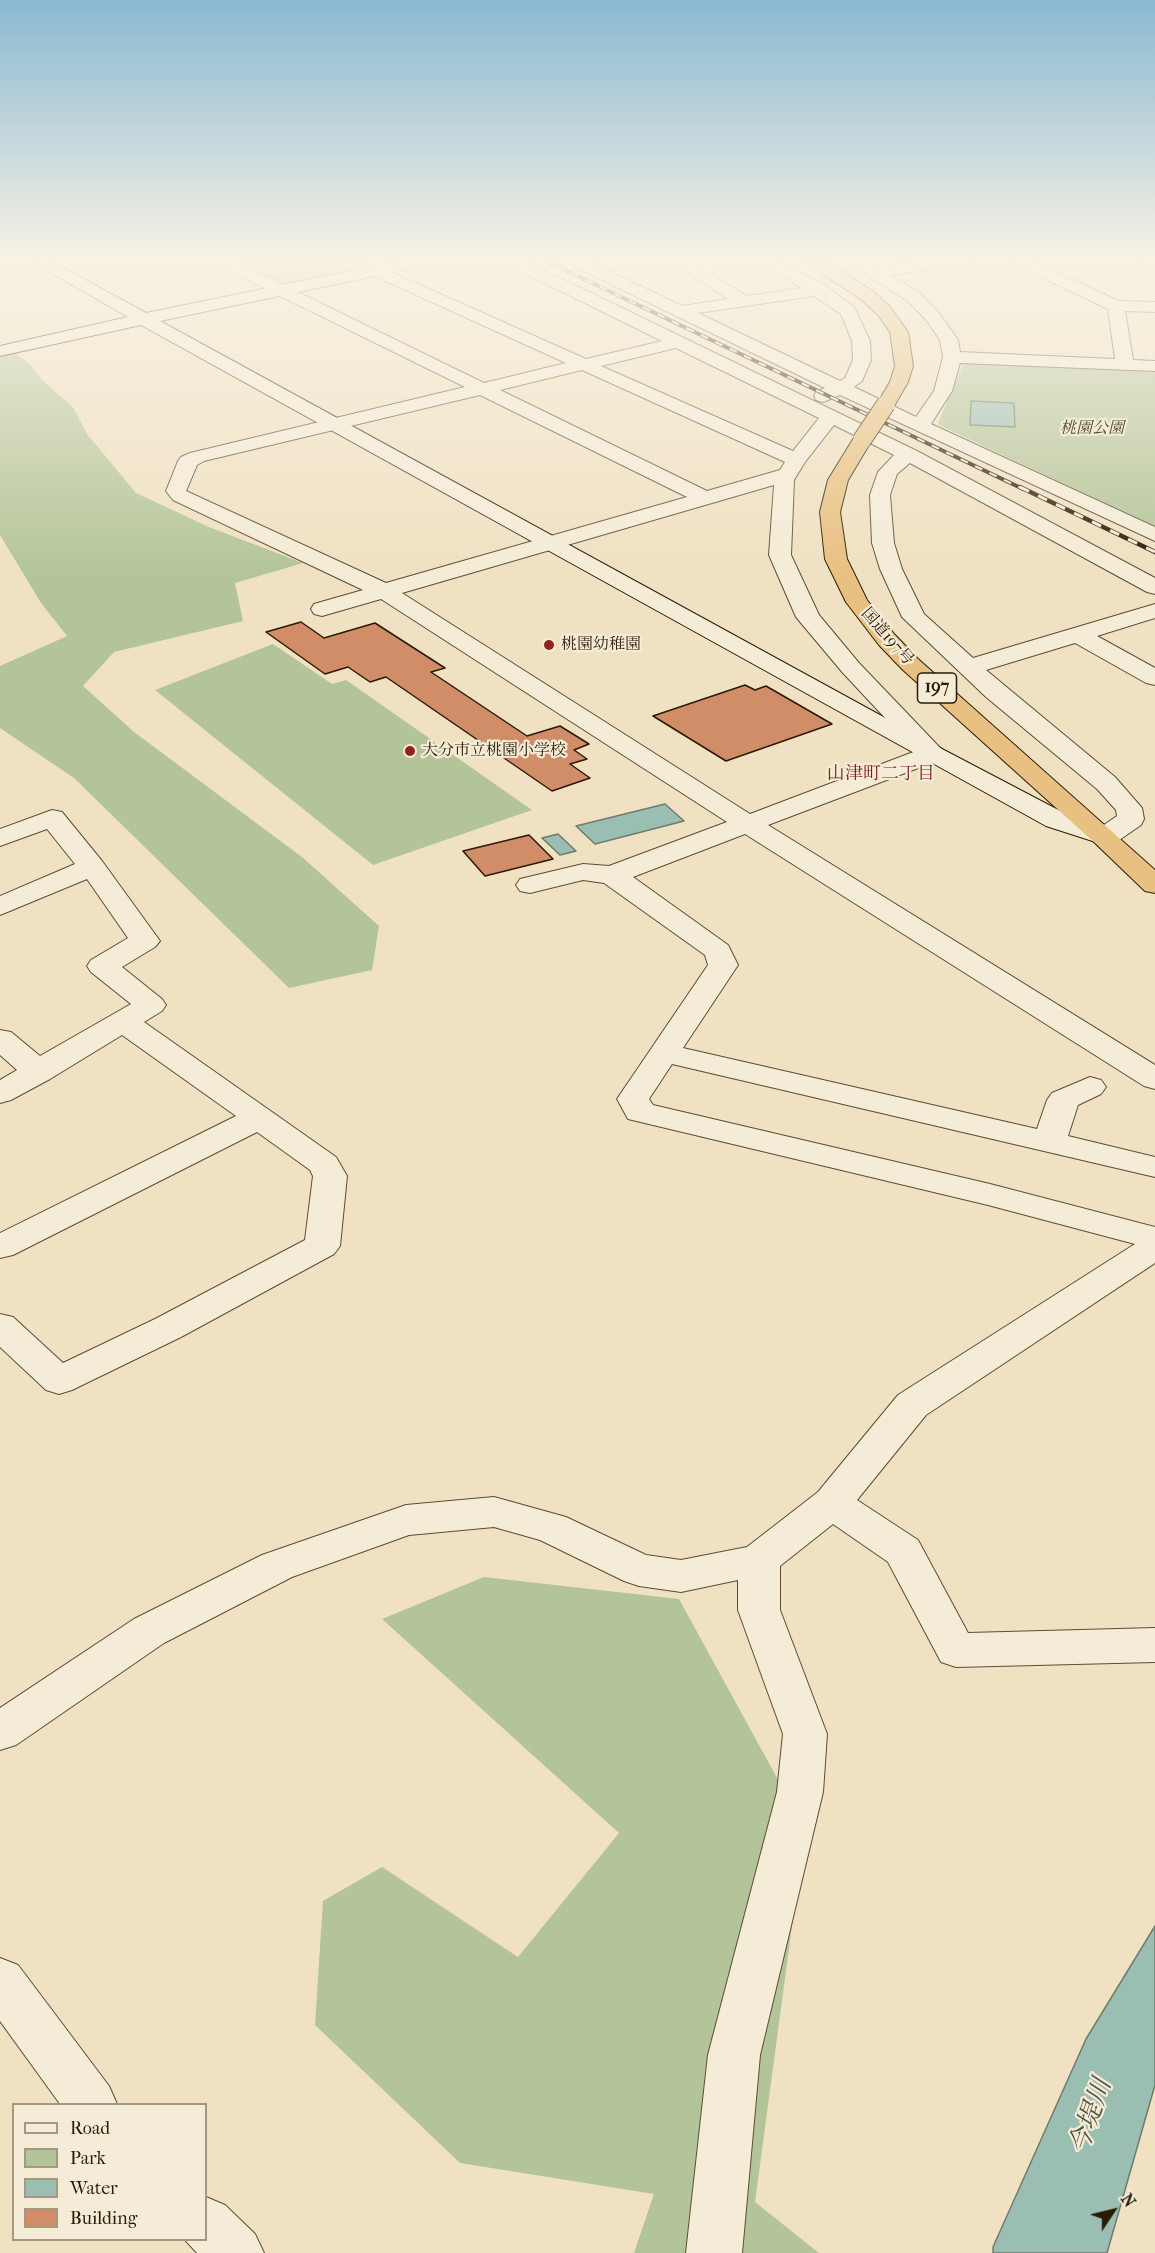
<!DOCTYPE html>
<meta charset="utf-8">
<style>
body{margin:0}
#map{position:relative;width:1155px;height:2253px;overflow:hidden;background:#f0e1c2;font-family:"IM FELL French Canon",serif}
canvas{display:block}
.legend{position:absolute;left:12px;top:2103px;width:195px;height:138px;box-sizing:border-box;background:#f5ecd7;border:2px solid #a49883;margin:0;padding:8px 10px;list-style:none;font-size:18px;color:#2b1a04}
.legend li{display:flex;align-items:center;gap:12px;height:30px}
.legend b{width:30px;border:2px solid #a49883}
.north{position:absolute;left:1083px;top:2181px;width:60px;height:60px;-webkit-text-stroke:4px #f5ecd7;paint-order:stroke;rotate:55deg;font-size:16px;font-weight:700;line-height:24px;text-align:center;color:#2b1a04}
.north::after{content:'';display:block;margin:auto;width:21px;height:27px;background:#2b1a04;clip-path:polygon(50% 0,100% 100%,50% 72%,0 100%)}
</style>
<div id="map">
<canvas width="1155" height="2253"></canvas>
<ul class="legend">
<li><b style="height:8px;background:#f5ecd7"></b>Road</li>
<li><b style="height:16px;background:#b3c498"></b>Park</li>
<li><b style="height:16px;background:#9abeb2"></b>Water</li>
<li><b style="height:16px;background:#d08d68"></b>Building</li>
</ul>
<div class="north">N</div>
</div>
<script>
const ctx = document.querySelector('canvas').getContext('2d');
ctx.lineJoin = 'round';
function paint(path, color) {
  ctx.fillStyle = color;
  ctx.fill(path, 'evenodd');
}
function poly(rows) {
  const path = new Path2D();
  for (const r of rows) {
    path.moveTo(r[0], r[1]);
    for (let i = 2; i < r.length; i += 2) path.lineTo(r[i], r[i + 1]);
  }
  return path;
}
function strokePath(path, color, width, dash) {
  ctx.strokeStyle = color;
  ctx.lineWidth = width;
  ctx.lineCap = dash ? 'butt' : 'round';
  ctx.setLineDash(dash || []);
  ctx.stroke(path);
}
function drawText(font, color, halo, rows, align = 'center') {
  ctx.font = font + ' "IM FELL French Canon","Noto Serif JP",serif';
  ctx.lineWidth = 4.5;
  ctx.setLineDash([]);
  ctx.textBaseline = 'middle';
  ctx.strokeStyle = halo;
  ctx.fillStyle = color;
  for (const [text, x, y, turn = 0] of rows) {
    ctx.save();
    ctx.translate(x, y);
    ctx.rotate((+turn || 0) * Math.PI / 180);
    ctx.textAlign = isNaN(turn) ? turn : align;
    if (halo) ctx.strokeText(text, 0, 0);
    ctx.fillText(text, 0, 0);
    ctx.restore();
  }
}
paint(poly([
 [227,259,358,259,373,266,286,285,280,284],
 [13,352,32,366,42,380,73,407,87,434,136,493,209,527,303,563,235,583,243,621,114,652,83,686,134,732,302,857,379,926,372,970,289,988,74,778,0,728,0,666,67,636,41,603,0,535,0,356],
 [964,362,1155,371,1155,527,941,426,938,423],
 [273,644,332,684,346,680,532,810,373,865,155,690],
 [484,1577,679,1599,805,1829,755,2202,819,2253,634,2253,654,2194,460,2163,315,2025,323,1901,382,1867,518,1957,619,1833,382,1619]
]), '#b3c498');
const water = poly([
 [971,401,1014,403,1015,427,970,425,971,401],
 [665,804,684,821,595,844,576,826,665,804],
 [558,834,576,851,560,855,542,838,558,834],
 [1155,1926,1155,2085,1107,2253,993,2253,993,2247,1086,2039,1155,1926]
]);
paint(water, '#9abeb2');
strokePath(water, '#6e7c6c', 1.5);
const building = poly([
 [301,622,324,638,375,623,445,668,431,672,527,736,560,726,589,744,574,750,587,759,570,764,590,778,552,791,386,677,370,682,348,667,325,674,266,632,301,622],
 [745,685,755,690,766,686,832,724,726,761,653,716,745,685],
 [529,835,553,859,485,876,463,851,529,835]
]);
paint(building, '#d08d68');
strokePath(building, '#2b1a04', 1.5);
const street = poly([
 [209,259,230,259,484,383,566,363,370,274,368,271,370,268,382,268,586,359,662,341,502,262,500,259,521,259,917,451,1155,578,1155,594,1147,592,910,463,897,474,890,495,894,543,902,569,924,614,973,658,1155,604,1155,618,1097,636,1155,668,1155,685,1146,683,1075,643,986,670,1115,777,1142,808,1144,819,1141,825,1115,843,1105,845,1095,843,1091,837,1095,831,1117,816,1116,810,1097,789,986,697,902,617,880,569,872,543,870,495,878,472,894,455,834,425,805,462,794,480,791,555,819,615,859,663,946,754,942,759,768,825,1155,1065,1155,1089,1144,1086,745,834,633,877,728,945,738,965,683,1048,1037,1129,1047,1100,1052,1093,1090,1077,1101,1080,1106,1087,1101,1094,1078,1105,1068,1136,1155,1157,1155,1177,672,1064,649,1099,653,1105,990,1184,1155,1227,1155,1263,926,1415,857,1500,918,1540,968,1633,1155,1628,1155,1662,956,1667,941,1662,888,1562,833,1524,780,1566,780,1610,827,1734,823,1792,760,2055,742,2253,686,2253,708,2055,777,1792,783,1734,738,1610,738,1580,681,1592,639,1586,624,1581,540,1540,494,1527,409,1535,292,1577,164,1643,16,1745,0,1750,0,1708,134,1619,262,1555,406,1505,494,1497,566,1517,646,1555,681,1560,747,1547,818,1492,898,1395,1135,1244,988,1205,628,1119,617,1099,708,965,705,955,604,883,583,880,530,893,520,891,516,885,520,879,583,864,609,866,727,822,381,599,322,616,314,614,311,609,314,604,363,590,173,500,166,491,178,461,181,457,190,453,465,387,211,262,209,259],
 [676,348,819,418,793,451,601,366,676,348],
 [582,370,785,462,780,470,707,491,500,390,582,370],
 [480,395,687,497,386,583,186,491,197,465,204,461,480,395],
 [774,485,769,555,796,617,843,673,916,751,750,814,402,593,774,485],
 [563,259,584,259,682,306,728,299,667,259,686,259,747,296,801,288,755,259,775,259,826,286,854,307,870,341,871,360,862,381,854,387,916,417,934,391,943,357,940,340,927,321,908,301,841,259,862,259,878,267,932,259,974,259,966,264,891,275,920,293,939,313,958,340,960,352,1115,359,1108,309,1009,262,1007,259,1028,259,1119,301,1155,302,1155,312,1125,311,1133,360,1155,361,1155,371,960,363,952,391,931,424,1155,527,1155,541,840,395,823,402,816,400,814,396,816,392,825,388,565,262,563,259],
 [814,296,841,314,852,341,853,360,845,378,840,381,698,313,814,296],
 [1132,259,1155,259,1155,266,1134,262,1132,259],
 [52,810,62,812,102,861,160,941,155,947,122,967,162,999,166,1005,162,1011,144,1022,336,1157,347,1176,340,1246,334,1254,181,1337,72,1390,59,1394,46,1390,0,1347,0,1314,13,1317,63,1363,155,1319,305,1240,313,1176,310,1170,257,1132,13,1255,0,1258,0,1233,236,1116,122,1035,50,1079,11,1100,0,1103,0,1080,17,1070,0,1055,0,1030,11,1032,40,1056,131,1004,91,972,87,966,91,960,128,938,87,879,0,915,0,896,75,864,47,829,0,846,0,829,52,810],
 [0,1958,18,1965,109,2086,117,2104,60,2104,0,2021,0,1958],
 [206,2197,225,2205,255,2234,264,2253,197,2253,185,2240,206,2240,206,2197]
]);
const secondary = poly([
 [27,259,47,259,146,313,408,259,440,259,432,264,160,321,942,749,1066,814,1115,831,1119,837,1115,843,1105,845,1046,826,141,325,0,356,0,346,128,317,27,259]
]);
const highway = poly([
 [799,259,819,259,845,273,874,292,890,307,908,332,913,366,908,382,893,408,879,408,877,404,890,382,895,366,890,332,878,315,862,300,799,259],
 [862,434,869,436,872,440,848,480,840,512,847,559,867,600,895,635,918,659,1155,870,1155,893,1145,891,1095,843,902,669,879,645,846,602,825,559,820,512,828,480,855,436,862,434]
]);
strokePath(street, '#5c4c34', 2);
strokePath(secondary, '#2b1a04', 2);
strokePath(highway, '#2b1a04', 2);
paint(street, '#f5ecd7');
paint(secondary, '#f5ecd7');
paint(highway, '#e8c081');
const railFar1 = poly([
 [542,259,1023,489]
]);
const rail = poly([
 [1020,487,1155,552]
]);
strokePath(railFar1, '#2b1a04', 4);
strokePath(rail, '#2b1a04', 4.5);
strokePath(railFar1, '#f5ecd7', 2, [8]);
strokePath(rail, '#f5ecd7', 3, [10]);
const highwayBridge = poly([
 [862,440,886,404]
]);
strokePath(highwayBridge, '#2b1a04', 20, []);
strokePath(highwayBridge, '#e8c081', 18);
const sky = ctx.createLinearGradient(0, 0, 0, 575);
sky.addColorStop(0, '#89b8d2');
sky.addColorStop(0.45, '#f8f2e4');
sky.addColorStop(1, '#f8f2e400');
ctx.fillStyle = sky;
ctx.fillRect(0, 0, 1155, 575);
for (const [x, y, r, color] of [
 [549,645,6,"#8f2418"],
 [410,751,6,"#8f2418"]
]) {
  const dot = new Path2D();
  dot.arc(x, y, r, 0, 2 * Math.PI);
  ctx.fillStyle = color;
  ctx.fill(dot);
  strokePath(dot, '#f5ecd7', 2);
}
drawText('italic 16px', '#544d30', '#f5ecd7', [
 ["桃園公園",1092,429]
]);
drawText('16px', '#2b1a04', '#f5ecd7', [
 ["国道197号",887,637,49]
]);
drawText('16px', '#2b1a04', '#f5ecd7', [
 ["桃園幼稚園",561,645],
 ["大分市立桃園小学校",422,751]
], 'left');
for (const [x, y, w] of [
 [937,688,39]
]) {
  const box = new Path2D();
  box.roundRect(x - w / 2, y - 15, w, 30, 4.5);
  ctx.fillStyle = '#f5ecd7';
  ctx.fill(box);
  strokePath(box, '#2b1a04', 1.5);
}
drawText('bold 18px', '#2b1a04', null, [
 ["197",937,688]
]);
drawText('18px', '#7a1f14', '#f5ecd7', [
 ["山津町二丁目",881,775]
]);
drawText('italic 26px', '#525341', '#f5ecd7', [
 ["今堤川",1092,2117,-71]
]);
</script>
